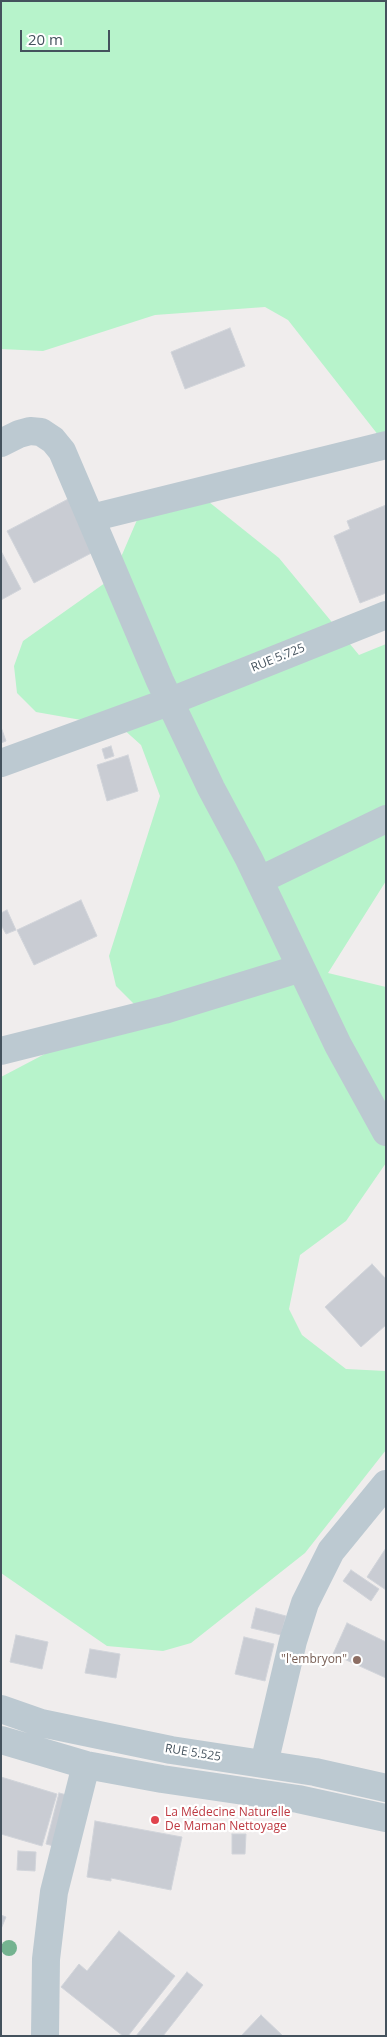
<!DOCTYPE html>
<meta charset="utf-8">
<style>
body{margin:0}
#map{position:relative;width:387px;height:2037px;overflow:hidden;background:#f0eded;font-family:"Open Sans",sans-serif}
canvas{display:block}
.frame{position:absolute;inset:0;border:2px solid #44525d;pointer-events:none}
.scale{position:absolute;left:20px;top:30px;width:90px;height:22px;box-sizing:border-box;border:2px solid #44525d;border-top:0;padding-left:6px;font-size:15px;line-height:18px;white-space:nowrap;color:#44525d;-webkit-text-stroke:4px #fff;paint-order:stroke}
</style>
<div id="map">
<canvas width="387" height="2037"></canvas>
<div class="frame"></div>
<div class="scale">20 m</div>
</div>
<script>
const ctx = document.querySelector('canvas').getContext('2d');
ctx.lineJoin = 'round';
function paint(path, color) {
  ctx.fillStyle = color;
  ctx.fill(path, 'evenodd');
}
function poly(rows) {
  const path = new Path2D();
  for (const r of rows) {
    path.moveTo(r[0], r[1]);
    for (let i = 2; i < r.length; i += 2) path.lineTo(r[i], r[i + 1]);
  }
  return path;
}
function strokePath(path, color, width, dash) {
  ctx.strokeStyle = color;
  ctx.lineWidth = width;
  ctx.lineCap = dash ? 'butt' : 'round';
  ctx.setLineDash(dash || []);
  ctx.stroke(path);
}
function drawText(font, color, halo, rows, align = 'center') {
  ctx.font = font + ' "Open Sans",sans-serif';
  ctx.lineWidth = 4.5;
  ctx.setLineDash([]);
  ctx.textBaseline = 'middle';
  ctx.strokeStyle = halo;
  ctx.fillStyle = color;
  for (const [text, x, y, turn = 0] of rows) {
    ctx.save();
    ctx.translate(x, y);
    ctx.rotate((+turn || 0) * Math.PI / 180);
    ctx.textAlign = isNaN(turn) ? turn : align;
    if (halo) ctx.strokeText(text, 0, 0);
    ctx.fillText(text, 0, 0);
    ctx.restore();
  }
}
paint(poly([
 [1,1,386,1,386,445,288,320,265,307,155,315,43,351,1,349],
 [194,490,279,558,359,655,386,644,386,881,328,973,386,987,386,1163,346,1221,300,1255,289,1309,302,1335,346,1369,386,1371,386,1450,305,1553,191,1643,163,1651,107,1646,1,1573,1,1077,136,1006,116,986,109,956,160,796,141,745,121,727,36,712,17,693,14,666,23,641,112,578,143,506]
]), '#b7f3cb');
const building = poly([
 [230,328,245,366,185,389,171,352,230,328],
 [74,496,101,548,34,583,7,531,74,496],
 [386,505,386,593,360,603,334,536,350,529,347,521,386,505],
 [1,551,21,589,1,600,1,551],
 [1,727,6,741,1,743,1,727],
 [111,746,114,756,105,759,102,749,111,746],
 [128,755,138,791,107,801,97,765,128,755],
 [81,900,97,936,34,965,17,930,81,900],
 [7,910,16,930,6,934,1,925,1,913,7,910],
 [372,1264,386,1279,386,1325,361,1347,325,1307,372,1264],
 [386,1548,386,1590,367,1577,386,1548],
 [351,1570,379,1589,371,1601,343,1581,351,1570],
 [256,1608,286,1616,281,1635,251,1628,256,1608],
 [347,1623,386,1642,386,1678,333,1654,347,1623],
 [16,1635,48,1642,42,1669,10,1662,16,1635],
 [244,1637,274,1644,265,1681,235,1674,244,1637],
 [90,1649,120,1654,116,1678,85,1673,90,1649],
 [1,1777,57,1794,42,1846,1,1834,1,1777],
 [59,1793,75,1797,61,1848,46,1844,59,1793],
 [95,1821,182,1837,171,1890,111,1878,111,1881,87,1877,95,1821],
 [232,1834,246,1834,245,1854,232,1854,232,1834],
 [18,1851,36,1852,35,1871,17,1870,18,1851],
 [1,1915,6,1917,1,1929,1,1915],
 [119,1931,175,1976,128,2036,123,2036,61,1987,79,1964,87,1971,119,1931],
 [187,1972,203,1985,163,2036,136,2036,187,1972],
 [261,2015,283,2036,241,2036,261,2015]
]);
paint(building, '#c9ccd3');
strokePath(building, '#d1d4da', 1);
strokePath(poly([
 [1,443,19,434,30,431,41,432,53,440,62,451,160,681,211,788,249,859,338,1045,386,1132],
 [91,518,386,445],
 [1,763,171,701,386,615],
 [260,880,386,819],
 [1,1051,164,1010,301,968],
 [1,1709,41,1723,171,1750,315,1772,386,1788],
 [1,1740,86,1765,162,1779,298,1799,386,1818],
 [264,1764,293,1641,305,1603,331,1551,386,1484],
 [45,2036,46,1959,54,1892,86,1765]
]), '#bcc9d1', 28);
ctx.fillStyle = '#74b390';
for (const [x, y] of [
 [9,1948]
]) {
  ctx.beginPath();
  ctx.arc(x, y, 8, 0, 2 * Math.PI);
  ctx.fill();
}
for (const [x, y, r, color] of [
 [357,1660,5,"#8d6e63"],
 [155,1820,5,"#e0444e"]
]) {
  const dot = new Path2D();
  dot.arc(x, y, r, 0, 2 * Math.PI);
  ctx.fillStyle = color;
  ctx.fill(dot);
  strokePath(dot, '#fff', 2);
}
drawText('12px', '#44525d', '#fff', [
 ["RUE 5.725",278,658,-22],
 ["RUE 5.525",193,1753,9]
]);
drawText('12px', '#785e54', '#fff', [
 ["\"l'embryon\"",347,1660]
], 'right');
drawText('12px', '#be3a42', '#fff', [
 ["La Médecine Naturelle",165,1813],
 ["De Maman Nettoyage",165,1827]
], 'left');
</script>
